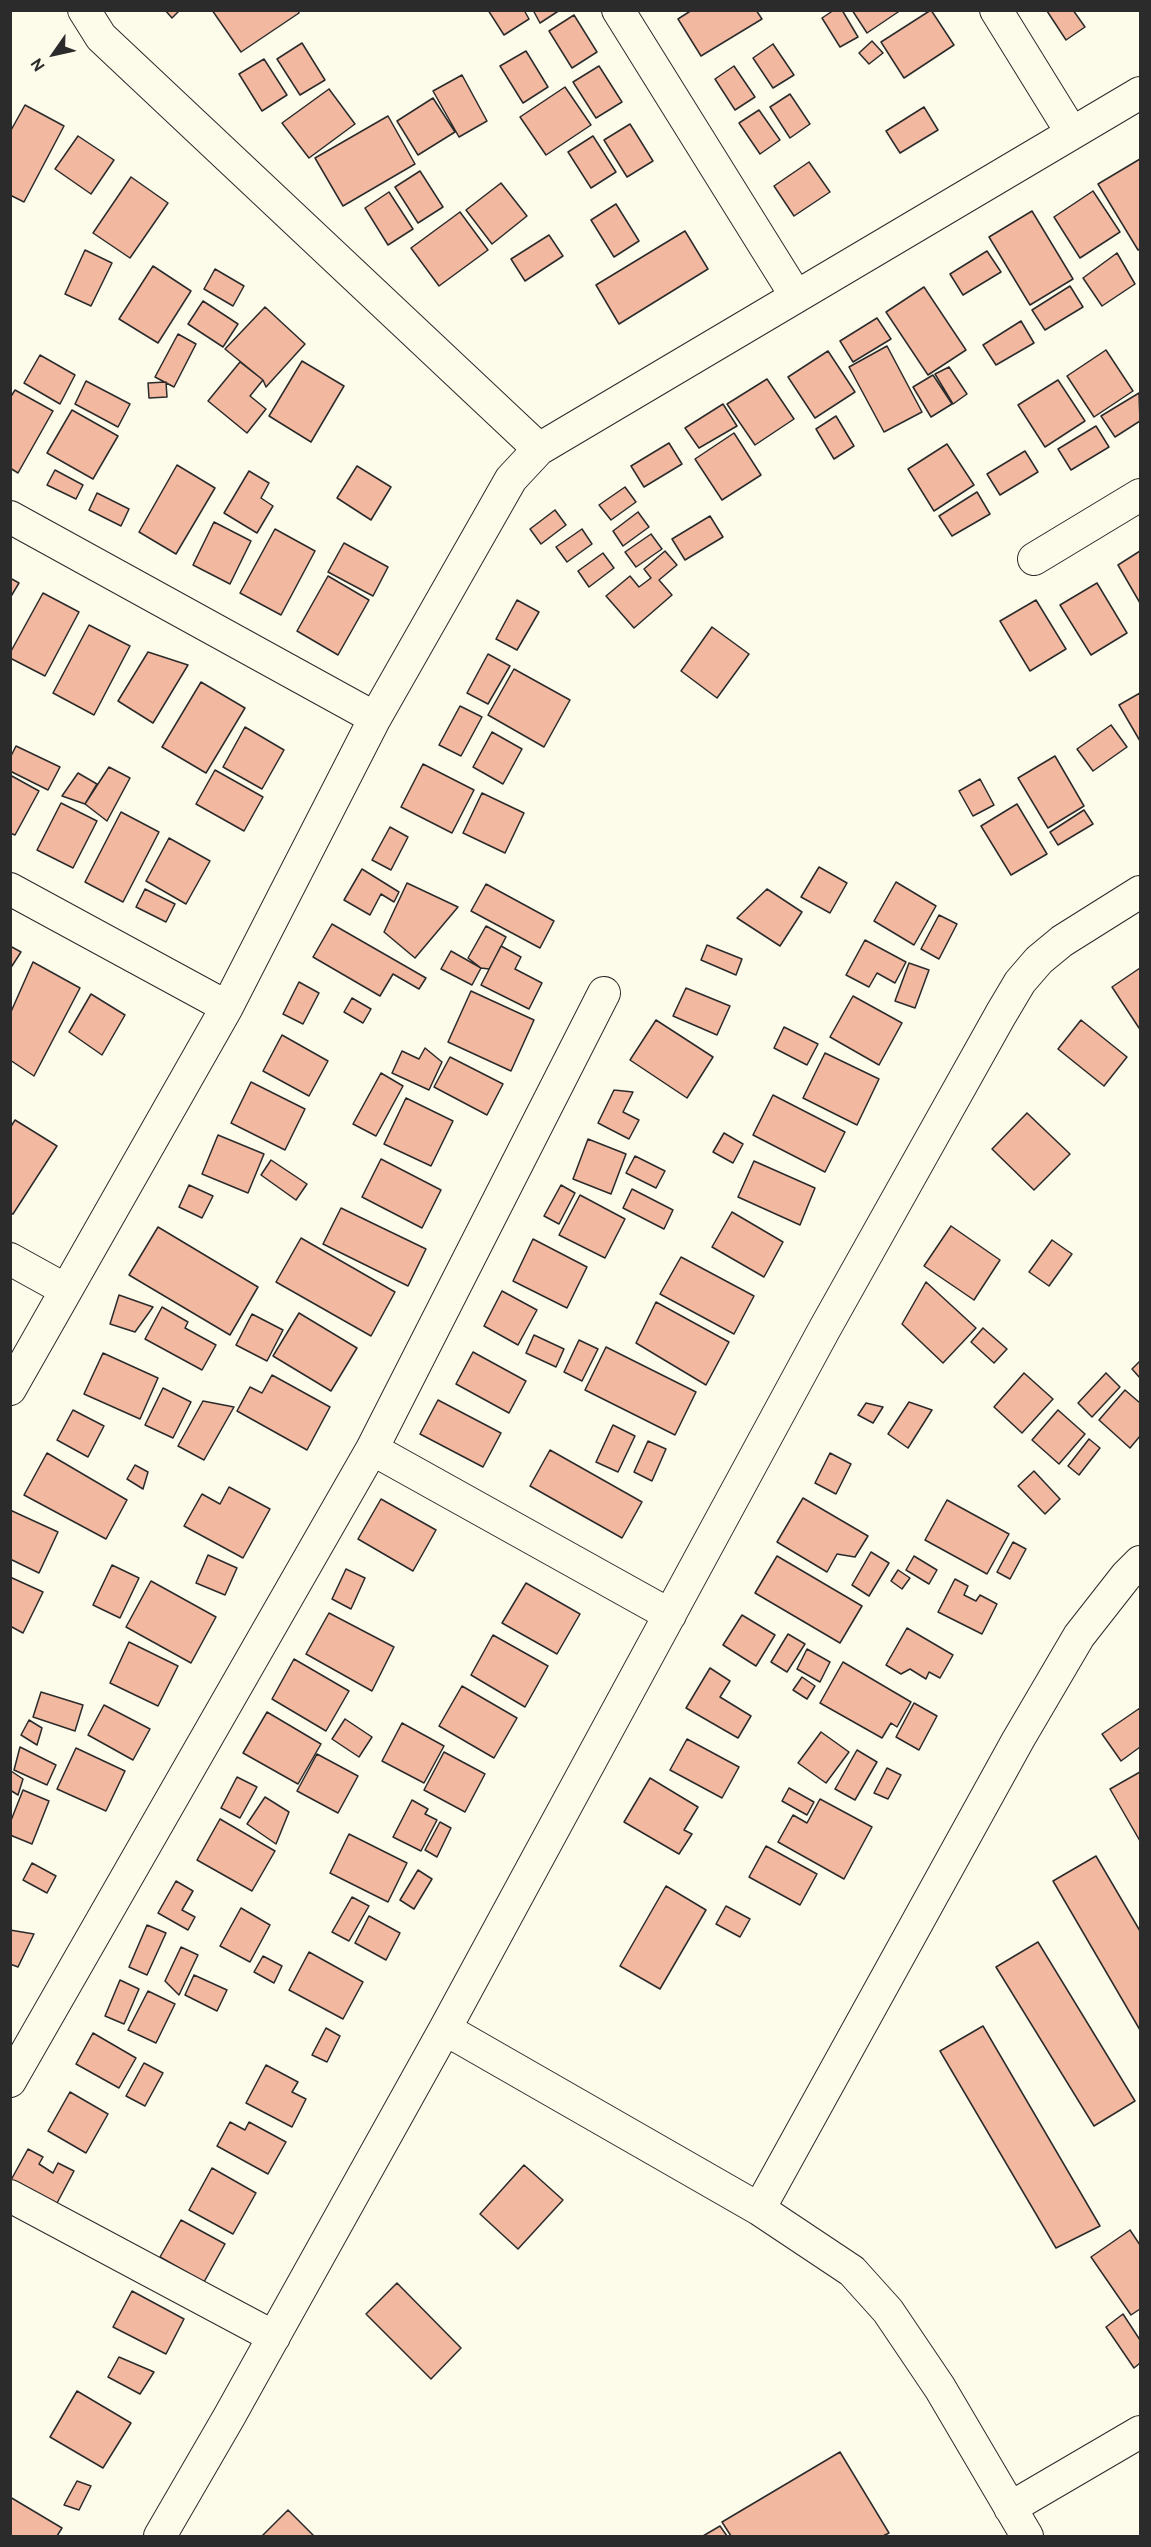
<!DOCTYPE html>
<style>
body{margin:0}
#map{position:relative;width:1151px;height:2547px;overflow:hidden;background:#fdfbea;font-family:Overpass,sans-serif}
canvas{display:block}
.frame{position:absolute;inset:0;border:12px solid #2b2b2b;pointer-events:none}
.north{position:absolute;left:24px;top:24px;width:60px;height:60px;-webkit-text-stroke:4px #fdfbea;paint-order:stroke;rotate:236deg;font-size:16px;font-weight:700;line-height:24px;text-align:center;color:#2b2b2b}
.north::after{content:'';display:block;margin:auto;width:21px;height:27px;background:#2b2b2b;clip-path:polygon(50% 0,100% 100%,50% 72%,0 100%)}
</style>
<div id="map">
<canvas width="1151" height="2547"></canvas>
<div class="frame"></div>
<div class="north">N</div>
</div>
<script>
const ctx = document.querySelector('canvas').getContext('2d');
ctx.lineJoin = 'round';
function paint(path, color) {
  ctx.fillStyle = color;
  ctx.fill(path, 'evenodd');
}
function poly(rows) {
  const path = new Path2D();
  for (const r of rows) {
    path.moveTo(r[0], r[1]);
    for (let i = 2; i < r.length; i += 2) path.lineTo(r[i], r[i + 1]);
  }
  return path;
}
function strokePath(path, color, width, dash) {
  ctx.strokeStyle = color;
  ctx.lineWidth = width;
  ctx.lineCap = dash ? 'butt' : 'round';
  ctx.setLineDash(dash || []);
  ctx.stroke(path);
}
const building = poly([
 [165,10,180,10,172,18,165,10],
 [212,10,298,10,299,13,241,52,212,10],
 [488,10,524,10,529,19,504,35,488,10],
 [533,10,560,10,540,23,533,10],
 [692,10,756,10,762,19,701,56,678,19,692,10],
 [834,10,842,10,858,37,840,47,822,18,834,10],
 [852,10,901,10,867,33,852,10],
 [931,10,954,45,904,78,881,42,931,10],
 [1073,10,1085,27,1066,40,1047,11,1073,10],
 [574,15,597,52,572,68,549,31,574,15],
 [872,41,883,53,869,64,859,53,872,41],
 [302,43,325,80,300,95,277,59,302,43],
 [773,44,794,75,773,88,753,58,773,44],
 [526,51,548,87,523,103,500,66,526,51],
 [264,59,287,95,262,111,239,74,264,59],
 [599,66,622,102,596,118,573,82,599,66],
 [734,66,755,97,735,110,715,79,734,66],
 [462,75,487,121,459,137,433,91,462,75],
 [565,87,591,125,546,155,520,117,565,87],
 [329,89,355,124,309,158,282,123,329,89],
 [790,94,810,124,790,138,770,107,790,94],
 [433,98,455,132,418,155,397,121,433,98],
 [25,105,64,126,24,202,10,195,10,132,25,105],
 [924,107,938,130,900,153,886,131,924,107],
 [759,110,780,140,760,154,739,123,759,110],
 [388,116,415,164,343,206,315,158,388,116],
 [630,124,653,161,627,177,604,140,630,124],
 [78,136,114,160,91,194,55,169,78,136],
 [593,136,616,172,591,188,568,152,593,136],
 [1140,159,1140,249,1138,250,1098,184,1140,159],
 [809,162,830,192,794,216,774,186,809,162],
 [420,171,443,207,418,223,395,187,420,171],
 [131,177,168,203,130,258,93,233,131,177],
 [501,183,527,216,492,244,466,210,501,183],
 [1093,191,1120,232,1080,258,1054,217,1093,191],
 [389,192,413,229,388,245,365,208,389,192],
 [616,204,639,241,614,257,591,220,616,204],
 [1032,211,1073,279,1030,305,989,237,1032,211],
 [460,212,488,250,439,286,411,248,460,212],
 [685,231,708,269,619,324,596,285,685,231],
 [549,235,563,256,525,281,511,259,549,235],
 [85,250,112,263,91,306,65,294,85,250],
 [987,251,1001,272,963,295,950,274,987,251],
 [1117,253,1135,284,1102,306,1083,278,1117,253],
 [153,266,191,291,158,343,119,319,153,266],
 [215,269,244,286,233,306,204,289,215,269],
 [1070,286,1083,307,1045,330,1032,310,1070,286],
 [924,287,966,350,928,375,886,312,924,287],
 [203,301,238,324,223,347,188,324,203,301],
 [265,307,305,344,266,387,263,380,225,349,265,307],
 [877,318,891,339,853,362,840,341,877,318],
 [1021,321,1034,343,996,365,983,345,1021,321],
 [178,334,196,344,174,387,155,377,178,334],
 [887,346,922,412,884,432,849,367,887,346],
 [1106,350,1133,391,1094,417,1067,376,1106,350],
 [828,351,855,392,815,418,788,377,828,351],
 [40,355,75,375,60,404,24,383,40,355],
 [302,361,344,386,311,442,269,416,302,361],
 [240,362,263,380,250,396,266,409,247,433,208,401,240,362],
 [949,367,967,394,953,404,935,374,949,367],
 [933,375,952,404,931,417,913,387,933,375],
 [767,379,794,419,755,445,727,404,767,379],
 [1058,380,1085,421,1045,447,1018,405,1058,380],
 [86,381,130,404,118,427,75,404,86,381],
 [166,382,167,397,149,398,148,383,166,382],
 [15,390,53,411,18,473,10,468,10,398,15,390],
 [1139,393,1140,421,1115,437,1101,416,1139,393],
 [723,404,737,426,699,448,685,428,723,404],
 [72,410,118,436,93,479,47,453,72,410],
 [836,416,854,446,834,459,816,429,836,416],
 [1096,426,1109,447,1071,470,1058,449,1096,426],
 [734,433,761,475,722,500,695,459,734,433],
 [669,443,682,464,644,487,631,466,669,443],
 [947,444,974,485,934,511,908,469,947,444],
 [1025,451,1038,472,1000,495,987,474,1025,451],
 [177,465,215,488,176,554,139,532,177,465],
 [357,466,391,487,371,520,337,498,357,466],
 [55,470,83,485,76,499,47,485,55,470],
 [249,471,269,483,261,498,273,506,257,533,224,513,249,471],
 [625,487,636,502,611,520,599,505,625,487],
 [977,492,990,514,952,536,939,516,977,492],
 [97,493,129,509,121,526,89,510,97,493],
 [555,510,566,525,541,544,530,529,555,510],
 [638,512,649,527,623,546,613,531,638,512],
 [710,516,723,537,685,560,672,539,710,516],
 [214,522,251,541,230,584,193,565,214,522],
 [275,529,315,551,281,615,240,593,275,529],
 [582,529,592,544,567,562,556,547,582,529],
 [651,534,662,549,636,567,625,552,651,534],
 [344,543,388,567,373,596,328,572,344,543],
 [665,551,677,565,659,580,672,595,634,628,606,596,630,576,639,587,651,578,644,569,665,551],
 [1140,551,1140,603,1118,565,1140,551],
 [603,553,614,568,589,587,578,571,603,553],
 [328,576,369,600,338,655,297,631,328,576],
 [10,578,19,583,10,598,10,578],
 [1097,583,1127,633,1091,655,1060,605,1097,583],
 [43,593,79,612,45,676,10,658,10,653,43,593],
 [517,600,539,612,517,650,496,639,517,600],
 [1036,600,1066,649,1030,671,1000,621,1036,600],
 [89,625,130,646,94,715,53,693,89,625],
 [712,627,749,654,717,698,681,671,712,627],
 [148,652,188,665,153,723,118,701,148,652],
 [488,654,510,666,488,704,467,693,488,654],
 [514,669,570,700,544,747,488,715,514,669],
 [201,682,245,708,206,773,162,747,201,682],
 [1140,693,1140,741,1119,705,1140,693],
 [460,706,482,717,461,756,439,745,460,706],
 [1111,725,1127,747,1093,771,1077,749,1111,725],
 [245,727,284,750,262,789,223,767,245,727],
 [492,732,522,749,503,784,473,767,492,732],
 [16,746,60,767,48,790,10,771,10,758,16,746],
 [1055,756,1084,806,1048,828,1018,778,1055,756],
 [423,764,474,790,452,833,401,807,423,764],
 [109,767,130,778,107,821,85,804,109,767],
 [215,770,263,797,244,831,196,804,215,770],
 [78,773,97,784,85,804,62,796,78,773],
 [10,775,39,791,15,835,10,833,10,775],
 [980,779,994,805,973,816,959,791,980,779],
 [482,793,524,813,505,853,463,833,482,793],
 [61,803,97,821,73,868,37,850,61,803],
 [1017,804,1047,854,1011,875,981,826,1017,804],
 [1084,810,1093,824,1058,845,1050,832,1084,810],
 [121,812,159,832,123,902,85,882,121,812],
 [390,827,408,837,391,870,372,860,390,827],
 [169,838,210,861,186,904,146,881,169,838],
 [819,867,847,883,830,913,801,897,819,867],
 [362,869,399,892,394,902,381,894,370,915,344,900,362,869],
 [896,882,936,906,914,945,874,921,896,882],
 [407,883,458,907,415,958,384,932,407,883],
 [486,884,554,921,540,948,471,911,486,884],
 [145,889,175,904,166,922,136,907,145,889],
 [767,889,802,912,780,946,737,918,767,889],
 [939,915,957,924,939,959,921,949,939,915],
 [332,924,426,978,419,989,393,974,380,996,313,957,332,924],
 [486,926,506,937,489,969,481,968,468,958,486,926],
 [865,940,906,962,895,983,877,973,869,987,846,975,865,940],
 [707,945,742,959,736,975,701,960,707,945],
 [10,946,21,952,10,969,10,946],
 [501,946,521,957,515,969,542,983,529,1009,481,985,501,946],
 [451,951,481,968,472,985,441,969,451,951],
 [33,962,80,988,34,1076,10,1060,10,1014,33,962],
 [909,963,929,970,915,1008,895,1001,909,963],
 [1140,968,1140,1027,1139,1028,1112,987,1140,968],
 [299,982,319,993,303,1024,283,1014,299,982],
 [686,988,730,1006,717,1035,673,1016,686,988],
 [471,991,534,1020,511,1071,448,1042,471,991],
 [91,994,125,1015,102,1055,69,1032,91,994],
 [853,996,902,1023,879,1065,830,1037,853,996],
 [352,998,371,1009,363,1023,344,1012,352,998],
 [656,1020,713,1057,687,1098,630,1060,656,1020],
 [1081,1020,1127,1057,1104,1086,1058,1049,1081,1020],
 [784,1027,818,1044,807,1065,774,1048,784,1027],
 [282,1035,328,1061,309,1096,263,1071,282,1035],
 [425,1048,442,1062,429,1090,392,1073,402,1051,419,1059,425,1048],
 [825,1053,879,1079,857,1125,803,1098,825,1053],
 [450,1057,503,1084,487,1115,434,1087,450,1057],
 [381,1073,403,1086,376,1136,353,1124,381,1073],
 [251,1082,305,1109,285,1150,231,1123,251,1082],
 [614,1090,633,1092,623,1112,639,1120,629,1139,598,1123,614,1090],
 [773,1095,845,1132,825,1172,753,1135,773,1095],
 [406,1098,453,1121,431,1166,384,1144,406,1098],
 [1027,1113,1070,1154,1034,1190,992,1149,1027,1113],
 [15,1120,57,1146,13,1214,10,1213,10,1128,15,1120],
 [724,1133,743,1144,733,1163,713,1152,724,1133],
 [218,1135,264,1154,248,1193,202,1174,218,1135],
 [588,1139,626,1154,611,1194,573,1179,588,1139],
 [635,1156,665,1171,656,1188,626,1173,635,1156],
 [381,1159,441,1190,422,1228,362,1197,381,1159],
 [271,1160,307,1184,296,1200,261,1175,271,1160],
 [754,1161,815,1188,800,1225,738,1197,754,1161],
 [189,1185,213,1196,202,1218,179,1207,189,1185],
 [561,1185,575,1193,559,1224,544,1216,561,1185],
 [632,1189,673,1210,664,1229,623,1208,632,1189],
 [580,1195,625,1219,605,1258,559,1235,580,1195],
 [341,1208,426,1249,408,1286,323,1244,341,1208],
 [732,1212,783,1242,764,1277,712,1247,732,1212],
 [951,1226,1000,1260,974,1300,924,1266,951,1226],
 [158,1227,258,1287,230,1335,129,1275,158,1227],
 [301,1238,395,1292,371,1336,276,1282,301,1238],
 [533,1239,587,1267,567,1308,513,1281,533,1239],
 [1052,1240,1072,1254,1049,1286,1029,1272,1052,1240],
 [681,1257,754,1296,734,1334,660,1294,681,1257],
 [926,1282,976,1328,943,1363,902,1324,926,1282],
 [502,1291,537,1310,518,1345,484,1326,502,1291],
 [119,1295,153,1307,135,1332,110,1324,119,1295],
 [656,1302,729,1342,706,1385,636,1343,656,1302],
 [162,1307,188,1322,185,1328,216,1345,202,1370,145,1339,162,1307],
 [299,1313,357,1348,331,1391,273,1356,299,1313],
 [252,1314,283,1330,267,1361,236,1345,252,1314],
 [983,1328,1007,1349,994,1363,971,1342,983,1328],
 [534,1335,564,1349,556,1367,526,1353,534,1335],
 [579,1340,598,1349,582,1381,564,1372,579,1340],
 [606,1347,696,1392,675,1435,585,1390,606,1347],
 [473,1352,526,1381,509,1413,456,1384,473,1352],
 [103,1353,158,1378,140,1419,84,1394,103,1353],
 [1140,1361,1140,1378,1132,1369,1140,1361],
 [1024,1373,1053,1399,1022,1433,994,1407,1024,1373],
 [1106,1373,1120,1387,1092,1417,1078,1403,1106,1373],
 [272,1375,330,1407,307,1450,237,1411,250,1387,262,1393,272,1375],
 [163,1388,191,1402,173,1438,145,1425,163,1388],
 [1125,1390,1140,1403,1140,1436,1130,1448,1099,1420,1125,1390],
 [438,1400,501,1433,483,1467,420,1434,438,1400],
 [203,1401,234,1407,204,1460,178,1446,203,1401],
 [909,1402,932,1410,908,1448,888,1434,909,1402],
 [866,1403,883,1407,873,1423,858,1415,866,1403],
 [73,1410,104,1426,88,1457,57,1440,73,1410],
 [1058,1410,1085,1434,1059,1464,1032,1440,1058,1410],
 [613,1425,635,1436,618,1472,596,1462,613,1425],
 [1089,1439,1100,1448,1079,1475,1068,1466,1089,1439],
 [648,1441,666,1449,652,1481,634,1472,648,1441],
 [550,1450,642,1502,622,1538,530,1486,550,1450],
 [47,1453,127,1500,106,1539,24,1495,47,1453],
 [830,1453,851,1464,836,1494,815,1483,830,1453],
 [135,1465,148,1472,143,1489,127,1479,135,1465],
 [1034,1471,1060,1499,1045,1514,1018,1486,1034,1471],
 [229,1487,270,1509,243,1558,184,1526,202,1494,220,1504,229,1487],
 [803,1498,868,1536,855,1557,837,1554,827,1572,777,1542,803,1498],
 [381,1499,436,1530,413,1571,358,1539,381,1499],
 [947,1500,1009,1534,987,1574,925,1540,947,1500],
 [10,1510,58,1532,39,1573,10,1559,10,1510],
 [1013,1542,1026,1549,1010,1579,997,1572,1013,1542],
 [871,1552,889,1563,869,1596,852,1585,871,1552],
 [208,1555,237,1568,225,1595,196,1583,208,1555],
 [777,1556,862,1606,840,1643,755,1593,777,1556],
 [914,1556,937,1570,929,1584,906,1570,914,1556],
 [112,1565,139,1578,120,1618,93,1605,112,1565],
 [346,1569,365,1578,351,1609,332,1599,346,1569],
 [898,1570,910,1578,902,1589,891,1581,898,1570],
 [10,1577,43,1592,23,1633,10,1626,10,1577],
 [955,1579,968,1586,964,1595,976,1601,980,1595,997,1604,982,1634,938,1612,955,1579],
 [151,1581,216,1617,191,1663,126,1627,151,1581],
 [526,1583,580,1614,557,1654,502,1623,526,1583],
 [329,1613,394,1647,372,1691,306,1654,329,1613],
 [742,1615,775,1635,756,1666,723,1645,742,1615],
 [907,1628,953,1655,940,1678,929,1672,926,1679,910,1669,901,1674,886,1665,907,1628],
 [788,1634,805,1644,787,1672,771,1662,788,1634],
 [493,1635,548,1666,525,1707,471,1675,493,1635],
 [129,1642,178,1666,158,1706,110,1683,129,1642],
 [807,1649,830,1662,820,1682,797,1669,807,1649],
 [294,1659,349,1691,326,1731,272,1699,294,1659],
 [843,1662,911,1702,897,1727,891,1723,882,1738,820,1703,843,1662],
 [710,1668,730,1681,720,1697,751,1716,738,1738,686,1708,710,1668],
 [802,1677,815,1686,807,1699,793,1690,802,1677],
 [462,1686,517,1718,494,1758,439,1726,462,1686],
 [41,1692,83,1705,75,1731,33,1717,41,1692],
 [914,1703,937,1716,919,1750,896,1737,914,1703],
 [104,1705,150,1729,133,1760,88,1735,104,1705],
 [1140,1708,1140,1747,1121,1761,1102,1734,1140,1708],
 [267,1712,321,1744,298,1784,243,1753,267,1712],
 [345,1719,372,1737,359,1757,332,1739,345,1719],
 [29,1720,42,1728,37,1745,21,1735,29,1720],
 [402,1723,444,1746,424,1783,382,1761,402,1723],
 [821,1732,849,1752,826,1783,798,1763,821,1732],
 [687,1739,739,1767,722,1798,670,1770,687,1739],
 [20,1747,56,1765,47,1785,14,1770,20,1747],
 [76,1748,125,1771,106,1811,57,1789,76,1748],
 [857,1750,877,1762,855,1800,835,1789,857,1750],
 [444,1752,485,1774,465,1812,424,1790,444,1752],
 [317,1754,358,1776,338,1813,297,1791,317,1754],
 [887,1768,901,1775,888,1799,874,1793,887,1768],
 [11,1771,23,1779,18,1795,10,1790,11,1771],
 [1140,1772,1140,1841,1110,1789,1140,1772],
 [237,1777,257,1787,240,1818,221,1808,237,1777],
 [650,1778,698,1807,684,1830,692,1834,679,1854,624,1822,650,1778],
 [789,1788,814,1802,807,1815,782,1801,789,1788],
 [23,1790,49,1801,32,1844,10,1835,10,1823,23,1790],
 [265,1797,289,1812,276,1844,247,1824,265,1797],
 [820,1799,872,1827,844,1879,778,1842,793,1815,807,1823,820,1799],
 [412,1800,428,1809,425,1814,437,1820,421,1851,393,1837,412,1800],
 [220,1819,275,1851,252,1891,197,1860,220,1819],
 [440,1822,451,1828,437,1857,425,1850,440,1822],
 [349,1834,407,1863,388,1902,330,1873,349,1834],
 [766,1846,817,1874,800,1905,749,1877,766,1846],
 [1096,1856,1140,1931,1140,2030,1053,1881,1096,1856],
 [32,1863,56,1876,47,1893,23,1880,32,1863],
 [418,1870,432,1879,414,1909,400,1900,418,1870],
 [176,1881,193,1891,182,1910,195,1917,188,1930,158,1913,176,1881],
 [666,1886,706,1910,660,1989,620,1966,666,1886],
 [352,1897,369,1906,349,1941,332,1932,352,1897],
 [726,1906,750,1919,740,1937,716,1924,726,1906],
 [241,1908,270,1925,250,1962,220,1946,241,1908],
 [369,1916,400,1933,386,1960,355,1943,369,1916],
 [147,1925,166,1933,147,1975,129,1967,147,1925],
 [10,1930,34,1934,18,1967,10,1964,10,1930],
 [1038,1942,1135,2101,1094,2126,996,1967,1038,1942],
 [181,1947,198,1955,179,1995,165,1981,181,1947],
 [309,1952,363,1982,343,2019,289,1990,309,1952],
 [263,1956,282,1966,274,1983,254,1972,263,1956],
 [194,1975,227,1990,217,2011,185,1995,194,1975],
 [120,1980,139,1989,124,2024,105,2016,120,1980],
 [148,1991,175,2004,156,2043,128,2030,148,1991],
 [983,2026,1100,2226,1056,2248,940,2051,983,2026],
 [326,2028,340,2036,327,2062,312,2055,326,2028],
 [93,2033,136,2058,119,2088,76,2064,93,2033],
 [144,2063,163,2073,145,2106,126,2096,144,2063],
 [266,2065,298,2082,292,2092,306,2099,292,2127,246,2103,266,2065],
 [70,2092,108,2114,86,2153,48,2131,70,2092],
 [230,2122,245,2130,249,2122,286,2142,268,2174,217,2146,230,2122],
 [28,2149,43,2157,39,2164,53,2173,58,2163,74,2171,56,2205,11,2180,28,2149],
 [524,2165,563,2200,518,2249,480,2214,524,2165],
 [212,2168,256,2193,233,2234,189,2210,212,2168],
 [181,2220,225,2244,204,2282,160,2257,181,2220],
 [1130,2230,1140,2245,1140,2309,1131,2315,1091,2257,1130,2230],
 [397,2283,461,2348,431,2379,366,2314,397,2283],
 [132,2291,184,2319,166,2354,113,2327,132,2291],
 [1123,2314,1140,2340,1140,2363,1134,2368,1106,2327,1123,2314],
 [119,2357,154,2372,140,2394,108,2377,119,2357],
 [77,2391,131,2423,103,2468,50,2437,77,2391],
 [840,2452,889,2533,883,2536,731,2536,722,2522,840,2452],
 [77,2481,91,2486,79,2510,64,2505,77,2481],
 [10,2497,62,2528,57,2536,10,2536,10,2497],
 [288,2510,314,2536,262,2536,288,2510],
 [720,2526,727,2536,703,2536,720,2526]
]);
paint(building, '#f2b8a0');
strokePath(building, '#2b2b2b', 1.5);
const minor = poly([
 [84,10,101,37,539,449],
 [618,10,796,296],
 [996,10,1072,133],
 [10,517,375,718],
 [1034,559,1140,495],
 [10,889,227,1007],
 [10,1259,66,1290],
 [10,1389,227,1007,375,718,511,479,539,449,1140,93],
 [372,1449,670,1615],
 [445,2029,759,2209,852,2271,888,2311,940,2388,1027,2536],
 [10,2081,372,1449,604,993],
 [10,2196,274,2337],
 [759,2209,1018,1740,1079,1636,1126,1576,1140,1562],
 [1010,2508,1140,2432],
 [160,2536,229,2417,445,2029,824,1330,1001,1014,1020,982,1039,960,1062,941,1140,892]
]);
strokePath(minor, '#2b2b2b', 34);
strokePath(minor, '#fdfbea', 32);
</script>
